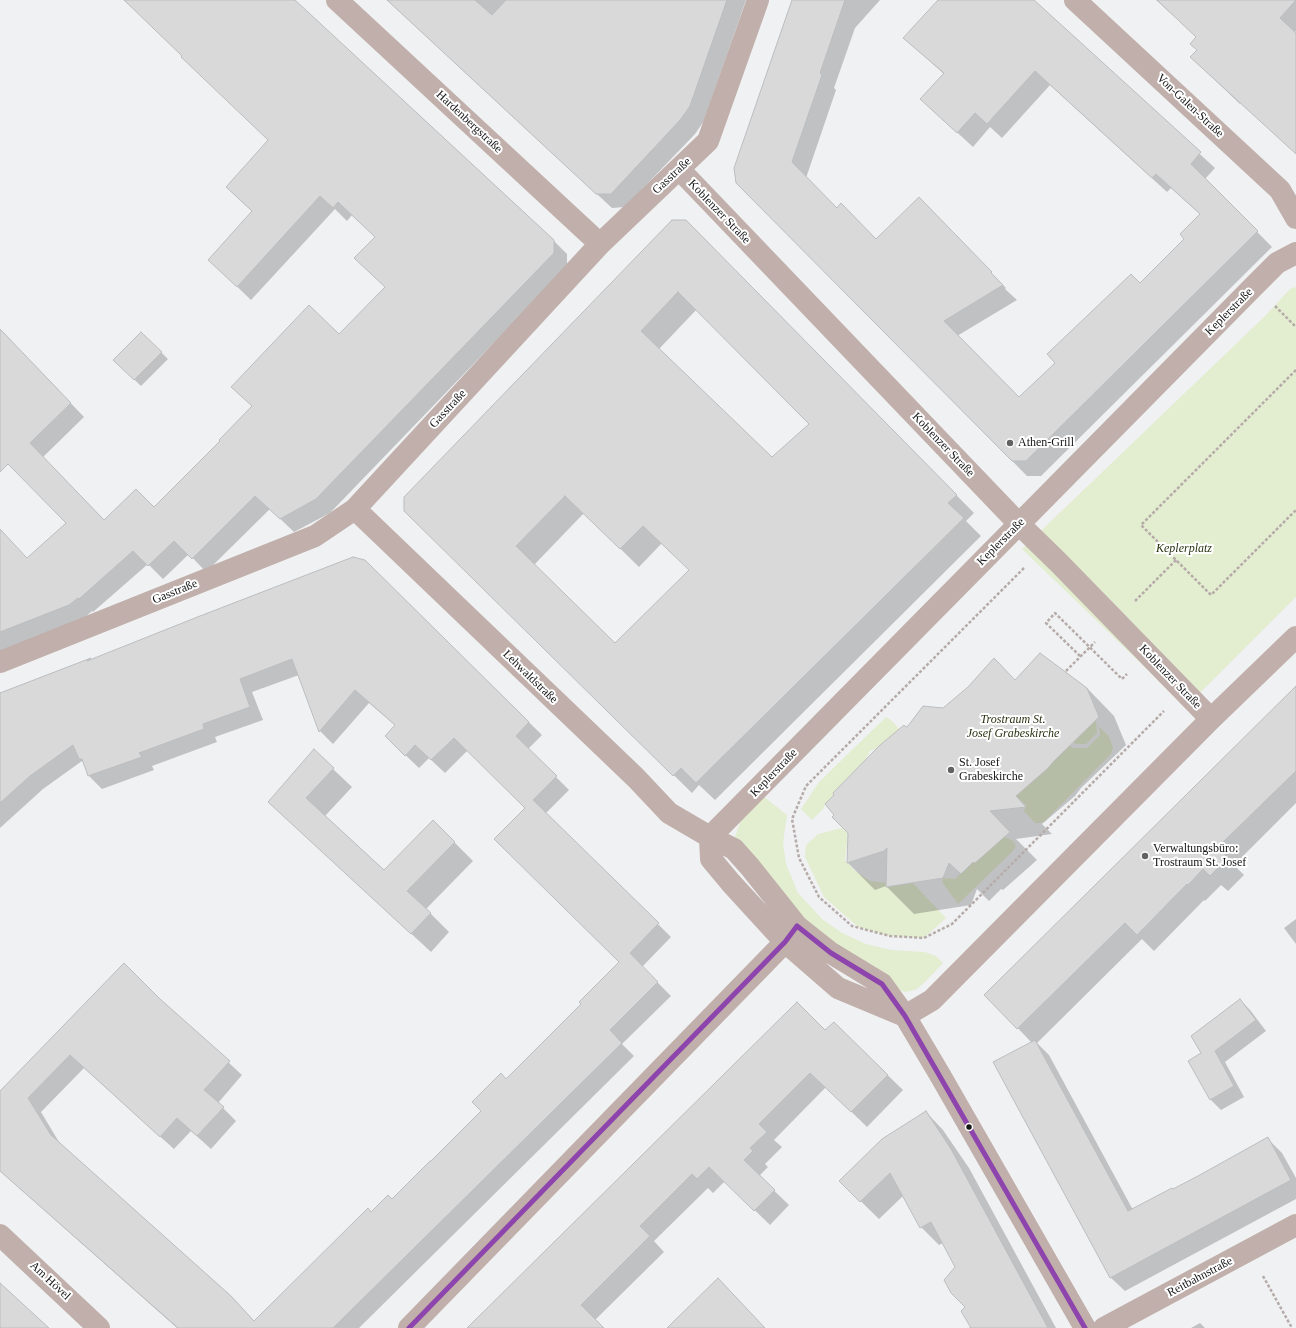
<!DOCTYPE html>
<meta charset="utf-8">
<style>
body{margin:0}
canvas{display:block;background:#f0f1f3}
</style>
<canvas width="1296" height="1328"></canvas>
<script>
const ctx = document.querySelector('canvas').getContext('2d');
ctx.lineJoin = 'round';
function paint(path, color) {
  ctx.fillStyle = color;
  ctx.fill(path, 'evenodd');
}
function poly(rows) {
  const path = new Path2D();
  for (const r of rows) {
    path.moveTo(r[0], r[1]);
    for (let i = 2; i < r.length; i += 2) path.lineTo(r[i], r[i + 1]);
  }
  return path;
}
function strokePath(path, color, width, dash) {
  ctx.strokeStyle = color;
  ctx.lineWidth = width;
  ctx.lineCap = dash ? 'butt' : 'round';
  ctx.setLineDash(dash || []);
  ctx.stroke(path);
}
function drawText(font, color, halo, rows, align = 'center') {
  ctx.font = font + ' Georgia,serif';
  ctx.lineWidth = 4;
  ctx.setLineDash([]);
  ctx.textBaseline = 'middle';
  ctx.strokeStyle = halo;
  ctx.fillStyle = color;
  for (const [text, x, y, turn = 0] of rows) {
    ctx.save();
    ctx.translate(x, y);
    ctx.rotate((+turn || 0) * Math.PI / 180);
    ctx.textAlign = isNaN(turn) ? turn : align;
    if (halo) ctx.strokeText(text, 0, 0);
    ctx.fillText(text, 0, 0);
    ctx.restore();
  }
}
paint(poly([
 [1296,287,1296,597,1186,707,1022,549,1264,317,1290,289],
 [1018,682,1089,714,1096,721,1097,733,1086,744,1076,744,1073,742,1065,744,1074,748,1087,748,1100,735,1099,727,1108,735,1111,741,1113,748,1111,754,1106,759,1044,822,1040,823,1035,823,1024,811,1026,805,1012,793],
 [886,717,891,720,900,730,885,745,870,751,866,758,866,768,856,775,825,804,824,808,812,820,801,809,819,782],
 [763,796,787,815,783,843,786,864,798,893,822,919,842,933,866,944,891,950,925,952,936,956,943,963,923,984,915,990,905,992,897,989,829,944,801,917,753,855,735,837,743,814],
 [842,828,848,834,845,860,854,870,870,881,888,883,909,879,946,918,924,938,890,936,858,927,824,897,805,857,806,845,818,834],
 [999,835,1012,840,1016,846,1013,851,958,904,942,882,943,878,955,879]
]), '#e3edd0');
paint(poly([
 [125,0,293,0,553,240,567,254,567,267,330,513,294,532,270,509,206,572,189,554,163,579,148,564,93,612,92,611,83,619,0,651,0,553,27,559,67,523,0,454,0,340,39,370,84,417,43,457,105,521,154,508,339,336,386,287,376,237,352,215,347,221,335,209,251,300,223,273,253,212,241,201,269,140],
 [387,0,746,0,704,121,695,134,625,207,612,208],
 [793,0,880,0,855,28,834,88,836,90,806,178,837,209,876,240,934,213,1006,288,1005,289,1017,300,957,336,1019,399,1140,284,1185,239,1201,215,1171,188,1167,192,1050,85,1002,138,990,127,973,147,936,113,944,74,904,38,939,0,1032,0,1215,168,1205,179,1272,247,1041,476,1027,476,737,182],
 [1156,0,1296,0,1296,31,1240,104,1191,57,1198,50,1197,37],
 [685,221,974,513,966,521,981,536,715,800,699,785,692,793,405,511],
 [697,309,811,424,772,459,659,349],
 [584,513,639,567,662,543,690,570,615,645,534,565],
 [141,333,168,359,141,386,114,360],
 [365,561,542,735,528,749,569,790,546,813,671,937,642,967,671,996,622,1044,634,1056,359,1328,177,1328,0,1171,0,1093,160,999,242,1075,218,1103,236,1121,211,1149,191,1131,174,1149,84,1068,41,1112,62,1147,231,1296,255,1322,372,1213,392,1201,482,1111,506,1080,582,1004,621,962,526,808,468,750,445,773,429,758,419,768,399,749,396,726,369,703,333,744,320,731,299,675,252,692,263,720,215,737,217,742,152,766,154,770,102,789,89,776,85,764,82,761,43,789,0,828,0,694,90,659,92,661],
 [1016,681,1087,688,1114,716,1126,745,1081,788,1075,796,1042,824,1052,834,1016,839,1037,860,1003,890,1001,889,989,901,977,889,971,905,914,914,886,886,875,890,848,863,906,728,943,709],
 [1296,688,1296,803,1234,865,1244,875,1228,891,1221,885,1205,901,1204,900,1154,951,1142,939,1037,1043,1049,1055,1133,1210,1173,1190,1268,1139,1282,1153,1296,1178,1296,1199,1125,1291,1110,1277,1032,1043,986,995],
 [333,769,352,787,325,816,385,871,454,842,473,861,426,909,449,932,431,952,269,802],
 [1296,919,1296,944,1284,928],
 [1240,1000,1250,1010,1266,1031,1225,1062,1244,1097,1221,1110,1211,1100,1189,1061,1202,1053],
 [834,1023,903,1090,867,1127,826,1087,774,1140,782,1147,765,1164,768,1167,759,1176,789,1205,770,1225,725,1181,713,1193,708,1188,654,1241,664,1252,595,1320,603,1328,469,1328],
 [926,1112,943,1130,969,1168,1056,1328,969,1328,971,1326,956,1267,943,1243,939,1245,921,1227,904,1195,879,1219,840,1181],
 [1200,1323,1205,1328,1191,1328]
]), '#0003');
const building = poly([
 [124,0,295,0,554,240,554,253,316,499,280,519,255,496,192,559,174,541,148,566,133,551,79,599,78,598,69,605,0,632,0,529,27,558,66,523,8,464,0,472,0,329,71,403,30,443,104,520,136,489,154,507,220,441,219,440,252,406,231,387,309,305,339,334,385,287,354,258,375,237,338,202,333,208,320,196,237,287,208,260,252,211,226,187,268,140,181,57,182,56,124,0],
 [387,0,475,0,492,15,506,0,727,0,690,106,681,119,611,194,596,194,387,0],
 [792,0,845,0,820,73,822,75,792,162,837,208,841,203,876,239,919,197,992,272,991,273,1003,285,944,321,1019,397,1055,363,1047,354,1131,274,1140,283,1184,239,1180,234,1200,214,1156,174,1152,178,1035,71,987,124,975,113,957,133,920,99,944,73,903,38,938,0,1034,0,1201,152,1191,164,1258,231,1026,461,1012,461,736,183,734,168,792,0],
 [1157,0,1296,0,1280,18,1296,33,1296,154,1190,57,1197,50,1190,44,1196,37,1157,0],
 [672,220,686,220,957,495,948,503,964,518,696,783,681,768,673,776,404,511,404,497,672,220],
 [678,292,809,424,772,457,641,331,678,292],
 [565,496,620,549,643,526,689,570,615,643,516,546,565,496],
 [141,332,162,352,134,380,113,360,141,332],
 [353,557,365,560,529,722,516,736,557,776,533,800,659,923,630,953,658,982,610,1030,622,1043,333,1328,178,1328,0,1171,0,1091,124,963,160,999,230,1061,204,1090,224,1107,197,1136,177,1118,160,1137,70,1055,28,1098,51,1135,231,1296,254,1321,368,1208,371,1212,388,1195,392,1199,430,1161,431,1161,481,1111,472,1102,501,1073,506,1079,581,1004,579,1002,619,962,494,839,525,808,454,738,431,760,415,745,405,756,385,736,395,725,355,690,319,732,292,659,240,679,250,707,203,724,204,729,139,753,142,757,88,776,82,759,79,759,73,745,30,776,0,803,0,693,91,658,87,661,200,616,353,557],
 [1040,653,1087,688,1099,717,1054,761,1047,769,1016,796,1026,807,990,811,1010,832,975,863,973,862,961,874,949,863,943,878,886,887,887,848,884,851,847,863,848,833,832,817,834,815,825,804,834,795,833,793,879,746,904,725,906,727,908,726,923,706,943,708,968,687,994,658,1015,680,1040,653],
 [1296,686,1296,771,1218,847,1228,858,1210,876,1203,869,1188,885,1187,884,1137,935,1125,923,1017,1029,984,995,1296,686],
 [314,749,334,768,306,798,384,870,433,820,455,842,407,891,431,913,411,934,268,802,314,749],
 [1240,999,1256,1020,1215,1051,1234,1086,1210,1100,1188,1061,1201,1053,1191,1036,1240,999],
 [797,1002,825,1030,834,1022,888,1075,851,1112,810,1073,759,1124,767,1132,750,1148,753,1151,744,1160,775,1190,754,1211,709,1167,697,1179,692,1174,640,1226,650,1236,581,1305,604,1328,467,1328,797,1002],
 [1035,1040,1128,1211,1172,1188,1173,1189,1198,1176,1268,1137,1291,1180,1110,1278,993,1062,1035,1040],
 [926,1111,951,1149,1048,1328,971,1328,961,1311,965,1307,951,1293,944,1280,955,1267,931,1222,920,1228,890,1173,860,1202,839,1181,882,1139,926,1111],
 [718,1278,765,1328,667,1328,718,1278],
 [0,1283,49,1328,0,1328,0,1283]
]);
paint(building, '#d9d9da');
strokePath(building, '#bcbdbe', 1);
strokePath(poly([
 [1275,306,1296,327],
 [1296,370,1141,525,1211,595,1296,510],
 [1024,568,806,786,792,819,799,858,819,897,852,926,890,936,924,938,952,924,1164,711],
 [1135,601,1176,560],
 [1080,656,1046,623,1055,613,1122,679,1127,674],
 [1066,671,1095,642],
 [1263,1276,1292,1328]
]), '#b6aba9', 2.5, [3, 2]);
strokePath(poly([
 [337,0,600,244],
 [1075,0,1280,190,1296,218],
 [679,169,1019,524,1059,563,1211,719],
 [355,509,636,778,669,813,710,837,734,849,750,867,797,926,831,953,882,984,905,1016,940,1075,1085,1328],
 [0,662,315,536,355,509,600,244,708,141,758,0],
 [710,837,1255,285,1277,263,1296,253],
 [710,837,711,859,731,883,785,942,838,988,905,1016,932,1000,1211,719,1296,637],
 [0,1235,99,1328],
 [409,1328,785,942,794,930],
 [1104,1328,1296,1225]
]), '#c0afaa', 22);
strokePath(poly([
 [409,1328,785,942,797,926,831,953,882,984,905,1016,1085,1328]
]), '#8e44ad', 5);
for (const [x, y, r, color] of [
 [1010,443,4,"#626263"],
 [951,770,4,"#626263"],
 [1145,856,4,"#626263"],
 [969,1127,3.5,"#151516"]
]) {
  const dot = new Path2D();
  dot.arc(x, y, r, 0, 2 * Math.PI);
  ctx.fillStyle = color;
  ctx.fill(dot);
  strokePath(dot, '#fff', 1.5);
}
drawText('12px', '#151516', '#fff', [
 ["Von-Galen-Straße",1190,106,43],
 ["Hardenbergstraße",469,122,43],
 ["Gasstraße",672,176,-43],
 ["Koblenzer Straße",719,212,46],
 ["Keplerstraße",1229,312,-45],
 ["Gasstraße",448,409,-47],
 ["Koblenzer Straße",943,445,46],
 ["Keplerstraße",1001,542,-45],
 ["Gasstraße",175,592,-22],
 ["Lehwaldstraße",530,677,44],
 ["Koblenzer Straße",1170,677,46],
 ["Keplerstraße",774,773,-46],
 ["Reitbahnstraße",1200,1277,-28],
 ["Am Hövel",50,1281,43]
]);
drawText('12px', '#151516', '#fff', [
 ["Athen-Grill",1018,443],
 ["St. Josef",959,763],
 ["Grabeskirche",959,777],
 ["Verwaltungsbüro:",1153,849],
 ["Trostraum St. Josef",1153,863]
], 'left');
drawText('italic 12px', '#293210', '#fff', [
 ["Keplerplatz",1184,549],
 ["Trostraum St.",1013,720],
 ["Josef Grabeskirche",1013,734]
]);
</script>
